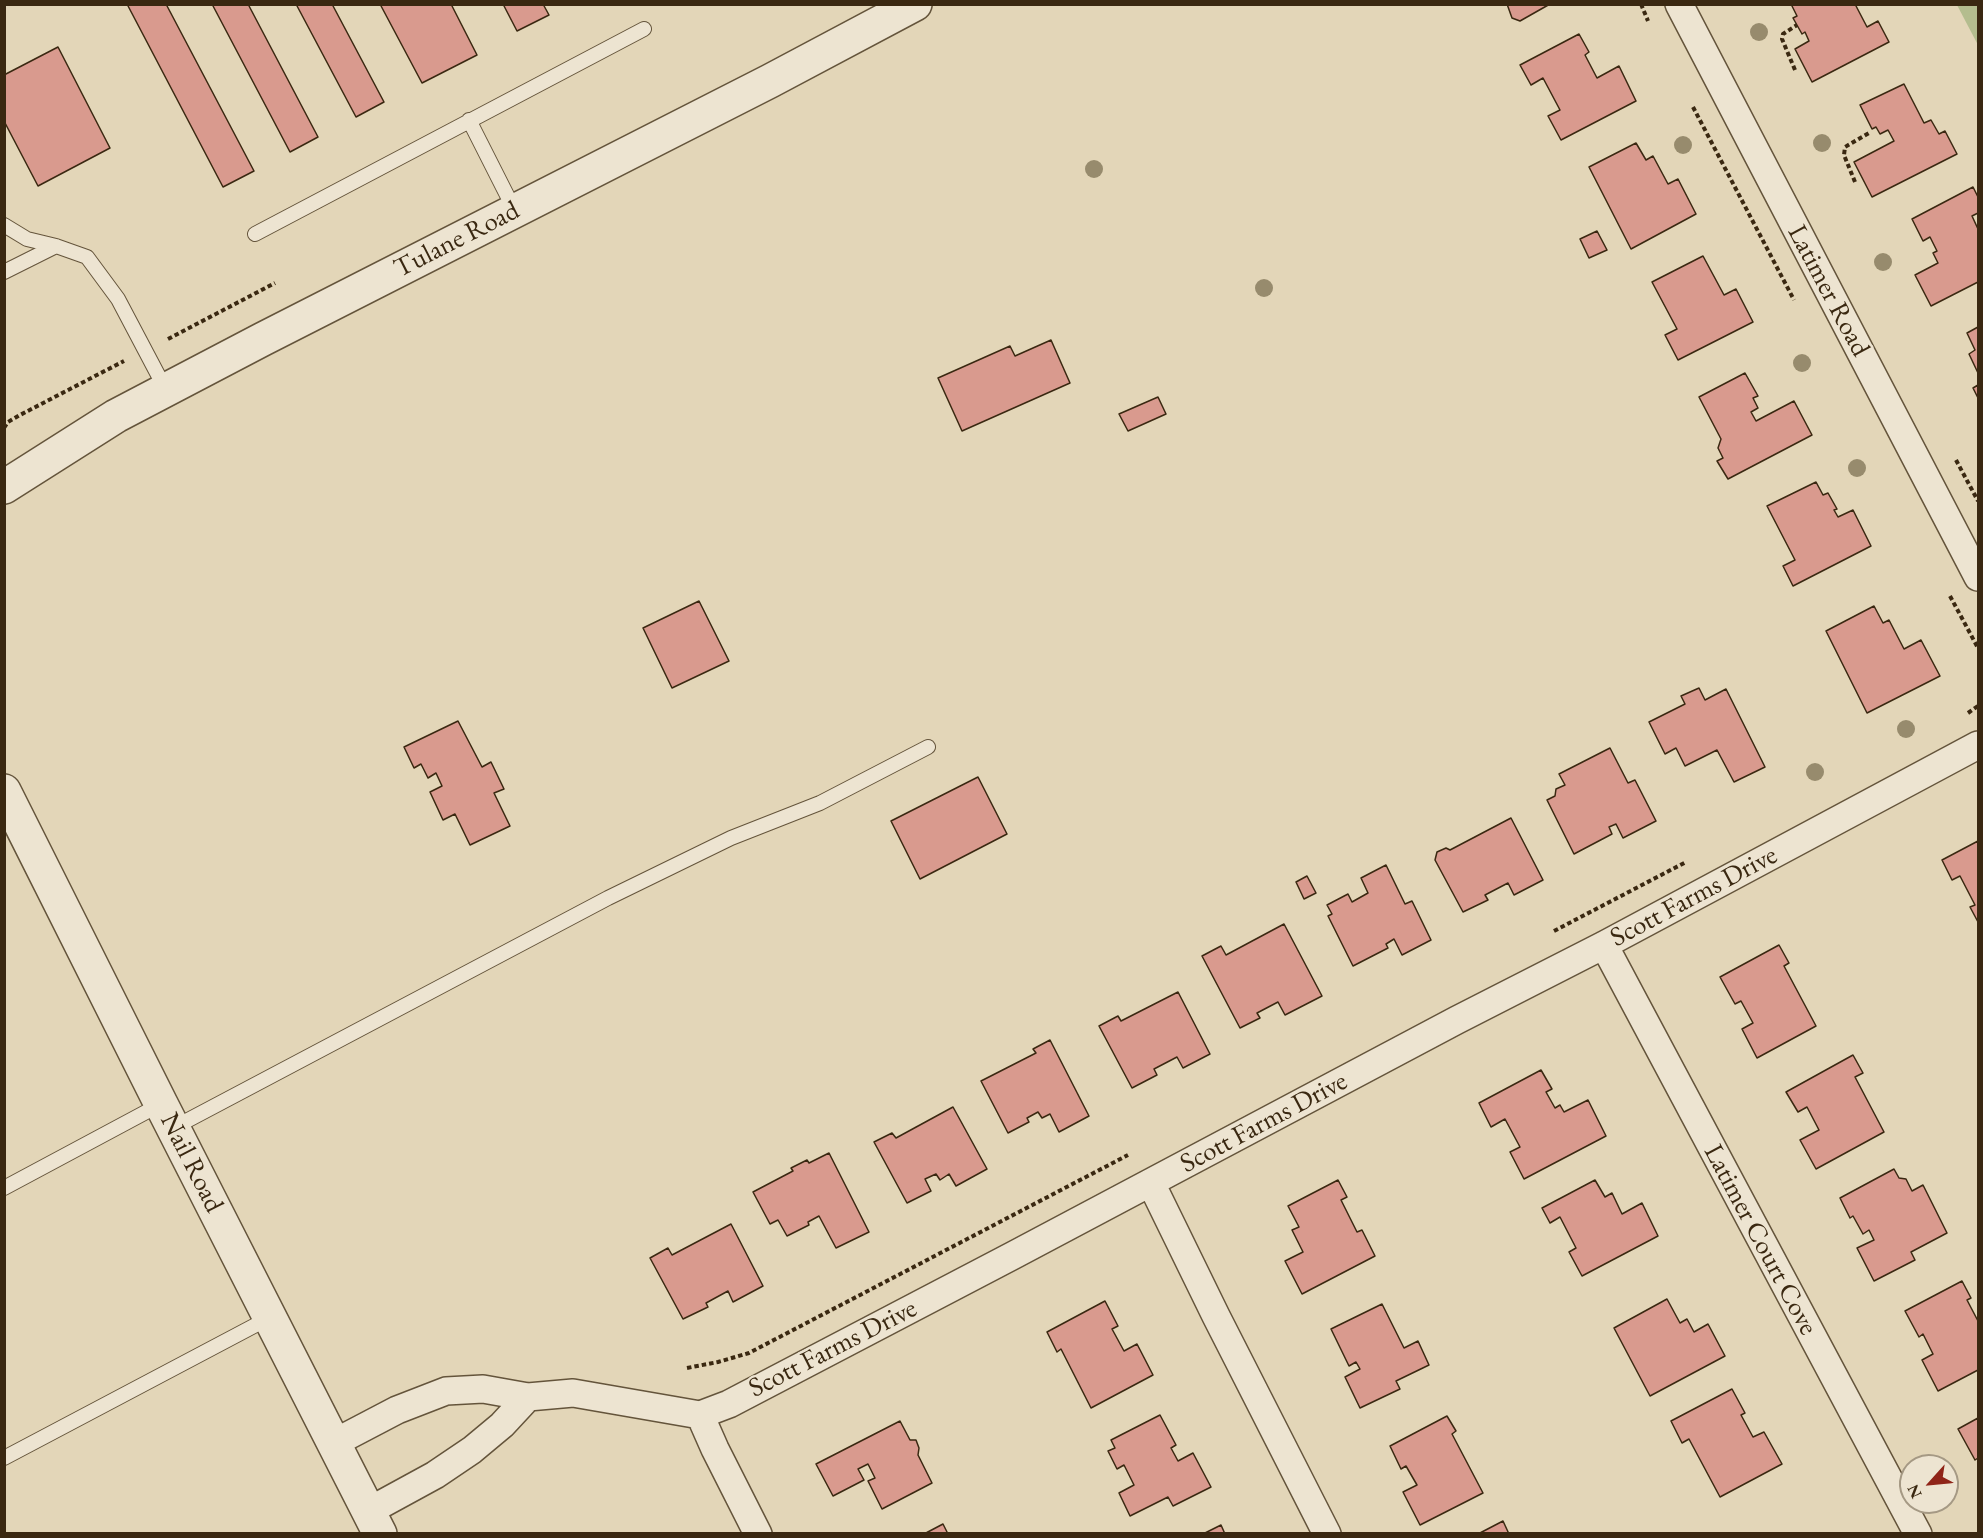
<!DOCTYPE html>
<style>
body{margin:0}
#map{position:relative;width:1983px;height:1538px;overflow:hidden;background:#e3d6b8;font-family:"EB Garamond",serif}
canvas{display:block}
.frame{position:absolute;inset:0;border:6px solid #3a2811;pointer-events:none}
.north{position:absolute;left:1899px;top:1454px;width:60px;height:60px;box-sizing:border-box;background:#ede4d1;border:2px solid #a59984;border-radius:50%;rotate:243deg;font-size:16px;font-weight:700;line-height:24px;text-align:center;color:#3a2811}
.north::after{content:'';display:block;margin:auto;width:21px;height:27px;background:#8f2418;clip-path:polygon(50% 0,100% 100%,50% 72%,0 100%)}
</style>
<div id="map">
<canvas width="1983" height="1538"></canvas>
<div class="frame"></div>
<div class="north">N</div>
</div>
<script>
const ctx = document.querySelector('canvas').getContext('2d');
ctx.lineJoin = 'round';
function paint(path, color) {
  ctx.fillStyle = color;
  ctx.fill(path, 'evenodd');
}
function poly(rows) {
  const path = new Path2D();
  for (const r of rows) {
    path.moveTo(r[0], r[1]);
    for (let i = 2; i < r.length; i += 2) path.lineTo(r[i], r[i + 1]);
  }
  return path;
}
function strokePath(path, color, width, dash) {
  ctx.strokeStyle = color;
  ctx.lineWidth = width;
  ctx.lineCap = dash ? 'butt' : 'round';
  ctx.setLineDash(dash || []);
  ctx.stroke(path);
}
function drawText(font, color, halo, rows, align = 'center') {
  ctx.font = font + ' "EB Garamond",serif';
  ctx.lineWidth = 4.5;
  ctx.setLineDash([]);
  ctx.textBaseline = 'middle';
  ctx.strokeStyle = halo;
  ctx.fillStyle = color;
  for (const [text, x, y, turn = 0] of rows) {
    ctx.save();
    ctx.translate(x, y);
    ctx.rotate((+turn || 0) * Math.PI / 180);
    ctx.textAlign = isNaN(turn) ? turn : align;
    if (halo) ctx.strokeText(text, 0, 0);
    ctx.fillText(text, 0, 0);
    ctx.restore();
  }
}
paint(poly([
 [1957,5,1978,5,1978,45]
]), '#b4bd8e');
const building = poly([
 [127,4,166,4,254,171,223,187,127,4],
 [212,4,248,4,318,137,290,152,212,4],
 [296,4,332,4,384,102,356,117,296,4],
 [380,4,451,4,477,55,422,83,380,4],
 [503,4,543,4,549,15,517,31,503,4],
 [1507,4,1550,4,1520,21,1512,18,1507,4],
 [1791,4,1855,4,1867,27,1878,21,1889,42,1812,82,1795,49,1809,41,1805,32,1802,34,1793,18,1797,16,1791,4],
 [1579,34,1589,52,1585,55,1597,78,1619,66,1636,101,1561,140,1548,116,1560,110,1543,78,1531,85,1520,65,1579,34],
 [58,47,110,148,38,186,4,121,4,75,58,47],
 [1904,84,1924,123,1931,120,1939,134,1945,131,1957,154,1872,197,1854,162,1894,141,1888,130,1880,134,1876,127,1872,129,1860,105,1904,84],
 [1636,143,1646,160,1653,156,1668,184,1678,179,1696,214,1631,249,1589,167,1636,143],
 [1973,187,1978,197,1978,213,1972,216,1978,229,1978,282,1931,306,1915,275,1938,263,1933,253,1937,251,1930,237,1923,241,1912,219,1973,187],
 [1597,231,1607,250,1589,258,1580,239,1597,231],
 [1703,256,1724,295,1736,289,1753,322,1678,360,1665,335,1677,329,1652,282,1703,256],
 [1978,327,1978,373,1969,354,1975,350,1967,333,1978,327],
 [1051,340,1070,383,962,431,938,378,1010,346,1015,356,1051,340],
 [1745,373,1758,396,1753,398,1758,408,1751,412,1756,421,1794,401,1812,435,1728,479,1717,461,1723,458,1718,448,1721,439,1699,397,1745,373],
 [1978,385,1978,398,1973,388,1978,385],
 [1158,397,1166,414,1128,431,1119,414,1158,397],
 [1816,482,1823,495,1828,493,1837,509,1834,510,1838,517,1853,510,1871,546,1793,586,1783,566,1795,560,1767,506,1816,482],
 [699,601,729,661,672,688,643,628,699,601],
 [1874,606,1883,623,1889,620,1904,649,1921,640,1940,676,1867,713,1826,631,1874,606],
 [1699,688,1705,700,1726,689,1765,767,1734,782,1717,750,1685,766,1676,748,1665,754,1649,722,1685,704,1681,696,1699,688],
 [458,721,482,767,491,762,504,789,494,793,510,826,470,845,455,814,443,820,430,792,442,786,436,773,428,778,421,764,414,768,404,747,458,721],
 [1610,748,1628,783,1635,780,1656,821,1623,838,1616,824,1609,827,1612,834,1574,854,1547,800,1555,796,1556,789,1565,785,1559,774,1610,748],
 [978,777,1007,834,920,879,891,821,978,777],
 [1511,818,1543,880,1514,895,1508,883,1485,895,1488,900,1463,912,1435,860,1437,852,1446,848,1450,850,1511,818],
 [1978,841,1978,922,1970,907,1975,905,1960,876,1952,880,1942,860,1978,841],
 [1386,865,1405,904,1412,901,1431,940,1402,955,1394,939,1386,944,1388,948,1353,966,1328,916,1332,914,1327,905,1348,894,1352,902,1368,893,1361,878,1386,865],
 [1307,876,1316,893,1304,899,1296,882,1307,876],
 [1284,924,1322,996,1285,1015,1278,1002,1257,1013,1260,1018,1240,1028,1202,956,1221,946,1226,955,1284,924],
 [1779,945,1789,963,1784,966,1816,1026,1757,1058,1742,1029,1753,1023,1741,1001,1735,1004,1720,977,1779,945],
 [1178,992,1210,1054,1183,1068,1177,1057,1154,1069,1157,1075,1132,1088,1099,1026,1118,1016,1121,1021,1178,992],
 [1050,1040,1089,1116,1059,1132,1050,1114,1042,1118,1038,1112,1027,1118,1029,1122,1008,1133,981,1081,1036,1053,1033,1049,1050,1040],
 [1853,1055,1863,1073,1855,1077,1884,1132,1816,1169,1800,1140,1819,1130,1807,1107,1798,1112,1786,1092,1853,1055],
 [1541,1070,1552,1089,1546,1092,1555,1108,1560,1105,1564,1112,1588,1100,1606,1136,1524,1179,1510,1152,1520,1147,1505,1119,1491,1127,1479,1103,1541,1070],
 [953,1107,987,1169,956,1186,949,1174,940,1180,936,1174,925,1179,931,1191,907,1203,874,1142,892,1133,896,1138,953,1107],
 [829,1153,869,1232,836,1248,819,1216,808,1222,809,1225,787,1236,778,1220,770,1224,753,1192,793,1171,791,1168,807,1160,809,1163,829,1153],
 [1894,1169,1899,1178,1906,1179,1912,1191,1923,1185,1947,1233,1911,1252,1915,1260,1874,1281,1857,1248,1874,1240,1869,1230,1863,1234,1853,1216,1850,1218,1840,1198,1894,1169],
 [1338,1180,1347,1197,1341,1200,1357,1232,1362,1230,1375,1256,1302,1294,1285,1261,1303,1252,1292,1230,1299,1227,1288,1206,1338,1180],
 [1595,1180,1605,1197,1612,1193,1622,1214,1642,1203,1658,1236,1582,1276,1569,1252,1576,1248,1560,1217,1550,1223,1542,1208,1595,1180],
 [731,1224,763,1286,733,1302,728,1291,706,1303,708,1307,683,1319,650,1258,668,1248,672,1255,731,1224],
 [1962,1281,1971,1298,1967,1300,1978,1321,1978,1370,1938,1391,1922,1360,1933,1354,1923,1334,1919,1337,1905,1311,1962,1281],
 [1667,1299,1680,1323,1687,1319,1694,1332,1708,1324,1725,1356,1650,1396,1614,1328,1667,1299],
 [1105,1301,1118,1326,1112,1329,1124,1351,1137,1344,1153,1375,1091,1408,1061,1349,1057,1352,1047,1332,1105,1301],
 [1382,1304,1404,1348,1418,1341,1429,1365,1396,1381,1400,1389,1360,1408,1345,1377,1360,1369,1356,1362,1349,1366,1331,1329,1382,1304],
 [1732,1389,1745,1413,1741,1415,1753,1437,1764,1432,1782,1464,1720,1497,1689,1439,1682,1443,1671,1421,1732,1389],
 [1160,1415,1176,1445,1171,1448,1178,1461,1193,1453,1211,1487,1173,1506,1168,1497,1130,1516,1119,1493,1134,1485,1124,1465,1117,1469,1108,1451,1115,1448,1111,1440,1160,1415],
 [1447,1416,1456,1431,1452,1434,1483,1493,1420,1525,1403,1492,1417,1485,1406,1466,1401,1469,1390,1446,1447,1416],
 [1978,1418,1978,1458,1975,1460,1958,1429,1978,1418],
 [900,1421,910,1440,916,1440,919,1448,918,1455,932,1483,882,1509,868,1481,875,1478,868,1464,858,1469,864,1480,833,1496,816,1464,900,1421],
 [1503,1521,1509,1534,1478,1534,1503,1521],
 [943,1524,948,1534,924,1534,943,1524],
 [1221,1525,1225,1534,1203,1534,1221,1525]
]);
paint(building, '#d99a8e');
strokePath(building, '#3a2811', 1.5);
const service = poly([
 [469,120,515,211],
 [4,225,27,239,56,246,87,257,118,299,166,390],
 [255,234,644,29],
 [4,272,56,246],
 [173,1128,608,898,731,838,820,803,928,747],
 [4,1188,161,1104],
 [4,1458,269,1318]
]);
const minor = poly([
 [1679,4,1978,577],
 [1604,945,1918,1534],
 [1151,1183,1216,1316,1327,1534],
 [700,1415,715,1449,758,1534],
 [334,1443,397,1410,446,1391,483,1389,528,1397,573,1393,700,1415,729,1404,1012,1256,1457,1020,1604,945,1978,745],
 [369,1511,435,1475,472,1450,502,1425,528,1397]
]);
const tertiary = poly([
 [4,487,116,416,263,339,770,81,915,4],
 [4,791,161,1104,380,1534]
]);
strokePath(service, '#64543b', 16);
strokePath(minor, '#64543b', 30);
strokePath(tertiary, '#64543b', 36);
strokePath(poly([
 [1641,4,1648,21],
 [1795,70,1782,39,1783,34,1797,25],
 [1693,107,1794,300],
 [1855,182,1844,155,1845,147,1869,133],
 [168,339,275,283],
 [4,428,8,422,20,415,124,361],
 [1956,460,1978,501],
 [1950,596,1978,648],
 [1968,713,1978,706],
 [1554,931,1686,862],
 [687,1368,718,1362,749,1353,1128,1155]
]), '#3a2811', 4, [4.5, 3]);
strokePath(service, '#ede4d1', 14);
strokePath(minor, '#ede4d1', 27);
strokePath(tertiary, '#ede4d1', 33);
ctx.fillStyle = '#978b6d';
for (const [x, y] of [
 [1759,32],
 [1822,143],
 [1683,145],
 [1094,169],
 [1883,262],
 [1264,288],
 [1802,363],
 [1857,468],
 [1906,729],
 [1815,772]
]) {
  ctx.beginPath();
  ctx.arc(x, y, 9, 0, 2 * Math.PI);
  ctx.fill();
}
drawText('27px', '#3a2811', '#ede4d1', [
 ["Tulane Road",457,240,-27],
 ["Latimer Road",1828,291,62],
 ["Scott Farms Drive",1694,897,-28],
 ["Scott Farms Drive",1264,1123,-28],
 ["Nail Road",191,1163,63],
 ["Latimer Court Cove",1760,1240,62],
 ["Scott Farms Drive",833,1349,-27]
]);
</script>
